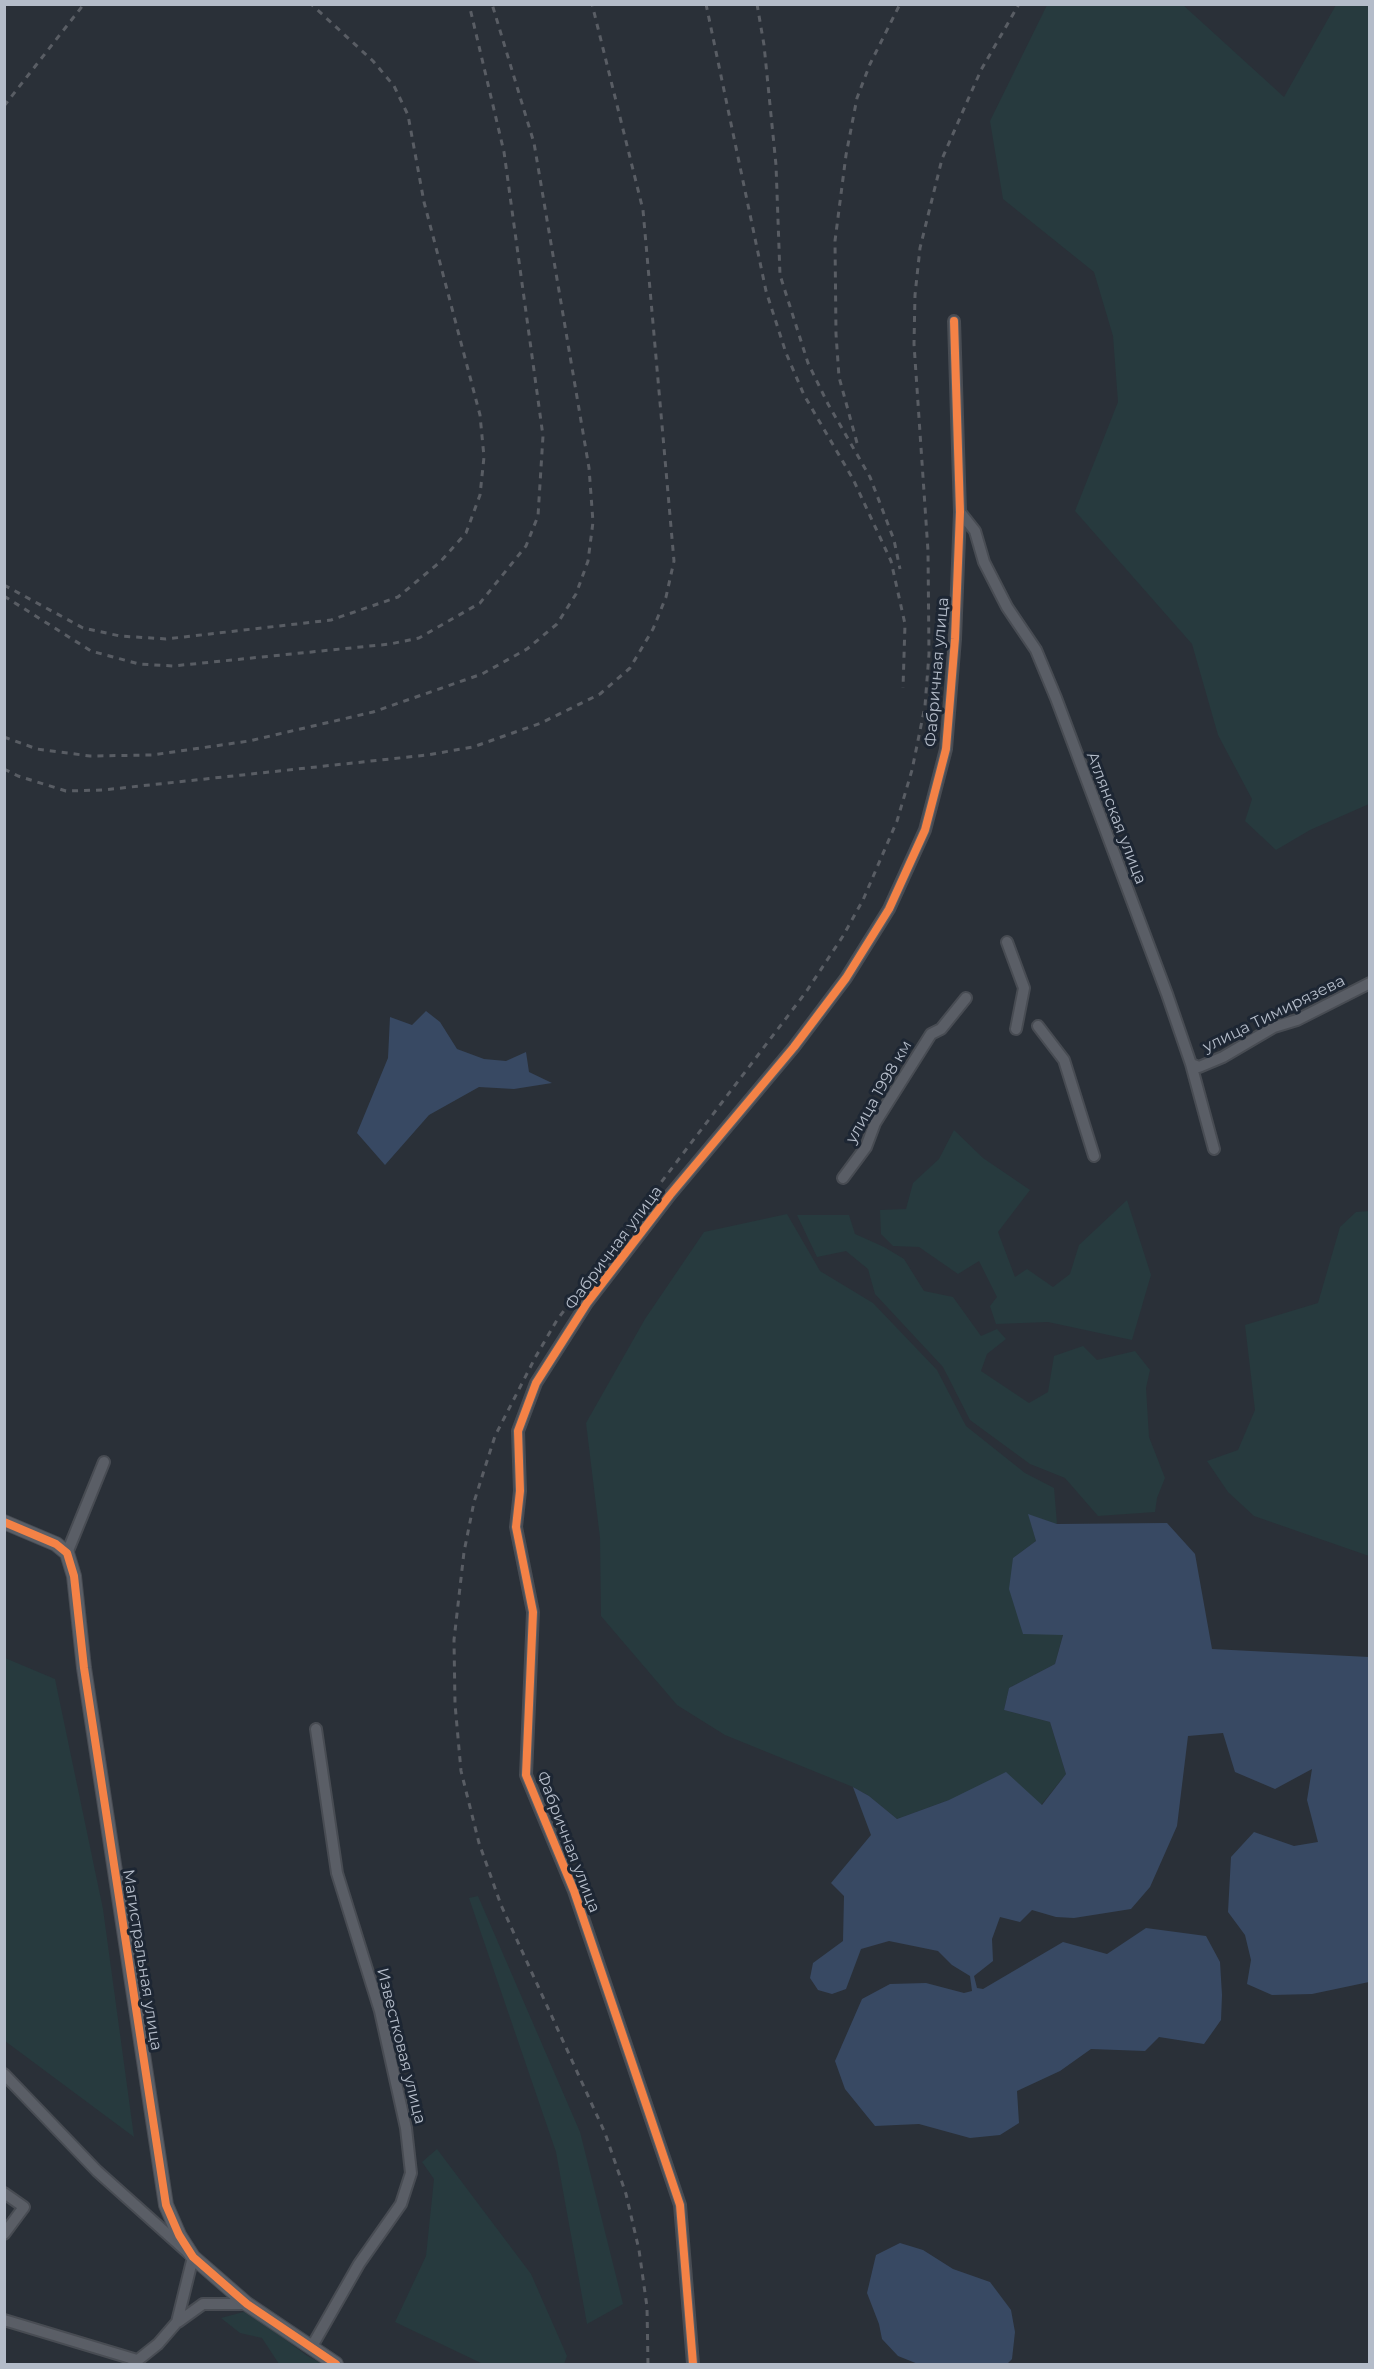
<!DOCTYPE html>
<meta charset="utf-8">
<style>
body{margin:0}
#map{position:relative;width:1374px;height:2369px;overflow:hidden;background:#2a3038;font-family:Montserrat,sans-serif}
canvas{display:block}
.frame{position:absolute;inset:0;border:6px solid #b4bcc9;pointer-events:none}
</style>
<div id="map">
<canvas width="1374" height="2369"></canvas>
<div class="frame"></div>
</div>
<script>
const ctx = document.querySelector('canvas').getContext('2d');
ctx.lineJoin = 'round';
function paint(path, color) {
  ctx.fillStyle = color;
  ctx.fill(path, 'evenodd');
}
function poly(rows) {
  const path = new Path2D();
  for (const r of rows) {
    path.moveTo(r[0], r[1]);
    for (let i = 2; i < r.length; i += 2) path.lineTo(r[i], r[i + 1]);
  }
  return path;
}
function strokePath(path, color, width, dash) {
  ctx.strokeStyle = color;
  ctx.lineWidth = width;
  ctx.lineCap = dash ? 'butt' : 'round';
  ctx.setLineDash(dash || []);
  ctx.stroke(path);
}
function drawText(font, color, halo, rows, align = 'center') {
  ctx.font = font + ' Montserrat,sans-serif';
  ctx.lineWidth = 6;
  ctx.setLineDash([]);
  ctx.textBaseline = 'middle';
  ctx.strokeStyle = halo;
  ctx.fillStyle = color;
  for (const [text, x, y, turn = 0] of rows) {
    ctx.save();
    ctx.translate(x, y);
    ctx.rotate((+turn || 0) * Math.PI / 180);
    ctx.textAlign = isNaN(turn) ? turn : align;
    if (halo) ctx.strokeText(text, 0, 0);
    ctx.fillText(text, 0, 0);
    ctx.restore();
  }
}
paint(poly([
 [1047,5,1183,5,1284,97,1336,5,1369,5,1369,804,1310,830,1276,850,1245,821,1252,799,1218,735,1192,644,1075,511,1118,402,1113,336,1094,272,1003,199,990,121],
 [954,1130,983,1158,1030,1190,998,1232,1015,1277,1027,1269,1053,1287,1070,1274,1079,1245,1127,1200,1151,1275,1132,1340,1048,1322,996,1324,990,1306,997,1297,979,1261,958,1274,919,1247,893,1246,881,1234,880,1210,906,1209,913,1183,939,1159],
 [1369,1211,1370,1211,1369,1556,1254,1516,1228,1492,1207,1461,1238,1450,1255,1410,1245,1325,1318,1303,1340,1227,1356,1212],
 [787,1214,820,1271,873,1303,937,1370,966,1426,1025,1473,1054,1488,1057,1524,1029,1515,1036,1541,1013,1558,1023,1634,1063,1634,1055,1664,1009,1688,1004,1710,1050,1722,1066,1774,1041,1805,949,1800,897,1819,869,1796,853,1787,725,1735,677,1705,601,1616,600,1538,586,1423,645,1319,704,1232],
 [797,1215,849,1215,855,1234,884,1247,904,1259,924,1291,953,1297,981,1336,997,1329,1006,1339,987,1354,981,1371,1029,1403,1048,1392,1054,1356,1083,1346,1097,1360,1135,1351,1150,1370,1146,1388,1149,1437,1165,1478,1157,1498,1155,1512,1098,1516,1065,1478,1030,1464,970,1420,943,1367,875,1294,868,1269,846,1251,817,1257],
 [5,1658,55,1679,103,1909,134,2137,5,2041],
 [478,1896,580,2132,623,2304,587,2324,556,2152,469,1898],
 [437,2149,531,2274,567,2356,564,2364,483,2364,395,2322,426,2256,434,2179,422,2162],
 [247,2311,306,2355,322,2364,279,2364,262,2338,240,2333,221,2318]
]), '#273a3e');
paint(poly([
 [426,1011,440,1022,457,1049,484,1059,506,1061,526,1052,529,1072,552,1083,514,1089,479,1087,429,1115,385,1165,357,1133,388,1058,390,1017,412,1025],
 [1028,1514,1057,1524,1167,1523,1195,1554,1212,1649,1369,1657,1369,1982,1312,1994,1272,1995,1247,1984,1251,1960,1245,1935,1228,1912,1231,1857,1254,1832,1294,1846,1318,1842,1307,1800,1312,1769,1275,1789,1235,1772,1223,1733,1188,1736,1177,1826,1150,1887,1131,1909,1074,1918,1056,1917,1032,1910,1020,1922,1000,1917,992,1939,993,1961,974,1976,977,1988,983,1989,1063,1942,1107,1954,1146,1928,1206,1936,1220,1962,1222,1995,1221,2020,1204,2044,1159,2037,1145,2051,1091,2049,1060,2071,1017,2091,1019,2123,1000,2135,970,2138,919,2124,875,2126,845,2089,835,2061,862,1999,890,1984,926,1983,964,1993,972,1991,970,1976,952,1965,938,1951,889,1941,861,1949,846,1989,832,1994,818,1990,810,1978,813,1963,843,1941,844,1896,831,1883,871,1835,853,1787,869,1796,897,1819,949,1800,1006,1772,1042,1805,1066,1774,1050,1722,1004,1710,1009,1688,1055,1664,1063,1635,1023,1634,1009,1589,1013,1558,1036,1541],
 [900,2243,923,2250,953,2269,990,2282,1011,2310,1015,2332,1012,2359,1007,2364,918,2364,898,2356,882,2339,879,2324,867,2293,876,2255]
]), '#384963');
const minor = poly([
 [960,512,975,531,984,562,1007,607,1036,650,1056,698,1167,994,1191,1064,1214,1149],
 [1007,942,1024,988,1016,1029],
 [1038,1026,1064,1060,1094,1156],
 [1191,1064,1199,1067,1223,1057,1274,1027,1297,1020,1370,983],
 [843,1178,866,1147,875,1123,931,1034,941,1029,966,998],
 [67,1553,104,1462],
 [4,2074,97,2171,193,2257,177,2322,158,2344,133,2364],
 [4,2193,24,2207,4,2234],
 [4,2320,137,2360],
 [178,2322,203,2304,247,2304],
 [311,2348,359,2264,401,2204,411,2173,406,2128,380,2011,337,1873,316,1729],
 [693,2364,680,2205,574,1891,526,1775,533,1612,516,1527,520,1491,518,1431,536,1383,587,1303,670,1195,794,1047,846,978,889,909,925,830,946,749,955,639,960,512,954,321]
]);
const tertiary = poly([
 [4,1522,56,1544,67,1553,74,1576,84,1668,166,2205,179,2235,193,2257,247,2304,336,2364]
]);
strokePath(minor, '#484c53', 14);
strokePath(tertiary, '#484c53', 16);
strokePath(minor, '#5a5e66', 10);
strokePath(tertiary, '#5a5e66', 14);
strokePath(poly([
 [706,4,766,291,786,353,804,395,853,479,891,561,905,624,903,688],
 [757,4,764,45,776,165,780,275,808,363,828,404,870,477,894,540,900,569],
 [4,106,84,4],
 [857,443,839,377,836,334,835,241,846,155,857,98,870,64,900,4],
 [4,585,83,628,120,636,166,639,331,620,398,597,440,562,466,533,480,495,484,457,480,415,424,202,408,115,394,86,373,61,311,4],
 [4,596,91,651,139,664,173,666,390,644,419,638,480,603,526,546,538,516,543,436,504,152,469,4],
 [4,737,37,749,90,756,152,755,249,741,373,712,482,674,527,649,557,624,576,594,588,561,593,522,589,468,534,143,492,4],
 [4,769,18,776,66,791,103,790,427,755,473,747,541,723,600,694,630,668,653,629,666,597,674,561,643,210,592,4],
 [648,2364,647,2307,639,2250,626,2194,605,2133,501,1905,479,1843,461,1771,455,1704,454,1640,464,1552,474,1502,495,1436,535,1358,557,1320,586,1281,806,992,843,936,863,900,897,821,912,770,925,706,929,654,928,551,914,344,915,295,920,248,942,159,981,70,1019,4]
]), '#595d64', 3, [6, 6]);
strokePath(poly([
 [4,1522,56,1544,67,1553,74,1576,84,1668,166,2205,179,2235,193,2257,247,2304,336,2364],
 [693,2364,680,2205,574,1891,526,1775,533,1612,516,1527,520,1491,518,1431,536,1383,587,1303,670,1195,794,1047,846,978,889,909,925,830,946,749,955,639,960,512,954,321]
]), '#f48246', 8);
drawText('16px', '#b4bcc9', '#1d2633', [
 ["Фабричная улица",937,672,-85],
 ["Атлянская улица",1116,818,69],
 ["улица Тимирязева",1274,1014,-26],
 ["улица 1998 км",879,1092,-60],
 ["Фабричная улица",614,1248,-53],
 ["Фабричная улица",568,1842,69],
 ["Магистральная улица",142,1960,81],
 ["Известковая улица",401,2046,76]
]);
</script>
